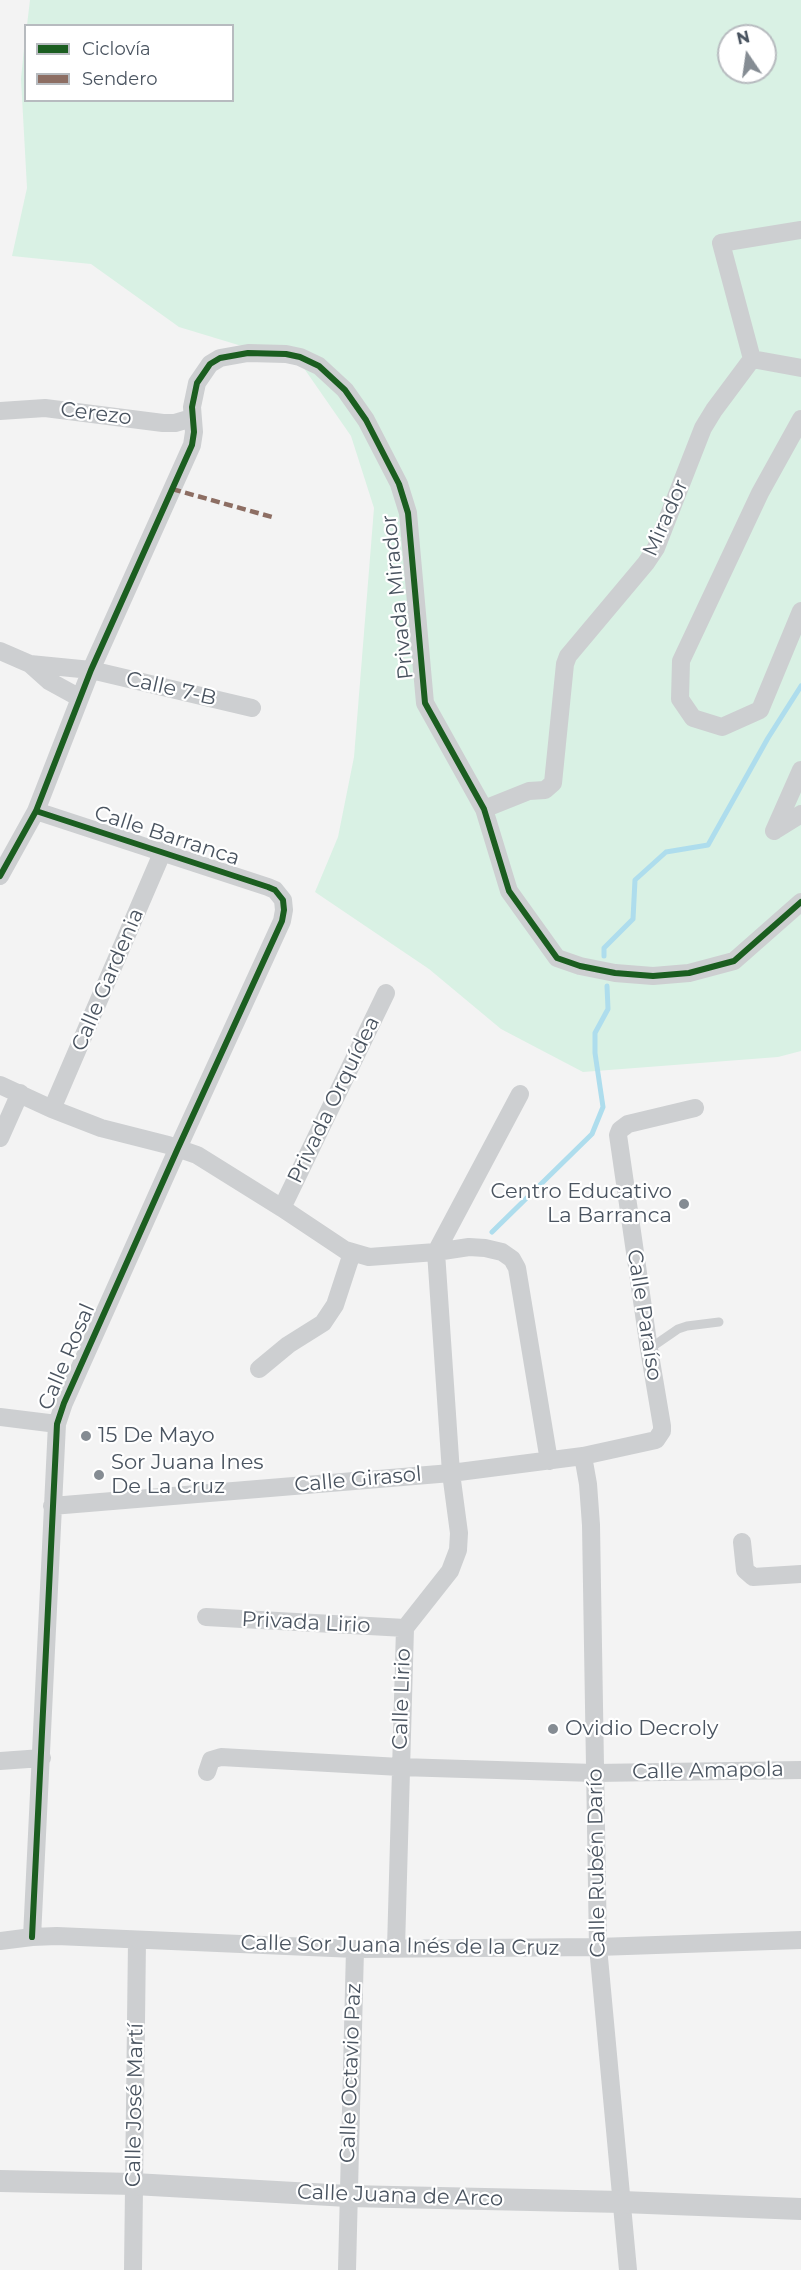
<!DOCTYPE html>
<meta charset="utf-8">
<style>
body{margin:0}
#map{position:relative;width:801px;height:2270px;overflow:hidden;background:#f3f3f3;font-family:Montserrat,sans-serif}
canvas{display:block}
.legend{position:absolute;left:24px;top:24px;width:210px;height:78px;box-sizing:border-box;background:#fff;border:2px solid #b7bbbf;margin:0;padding:8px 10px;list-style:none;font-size:18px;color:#4a5460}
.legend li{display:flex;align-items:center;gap:12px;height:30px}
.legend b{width:30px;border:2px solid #b7bbbf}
.north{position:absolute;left:717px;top:24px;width:60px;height:60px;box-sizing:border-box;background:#fff;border:2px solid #b7bbbf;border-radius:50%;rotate:347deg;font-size:16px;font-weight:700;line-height:24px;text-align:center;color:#4a5460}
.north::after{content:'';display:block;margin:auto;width:21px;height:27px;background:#858c93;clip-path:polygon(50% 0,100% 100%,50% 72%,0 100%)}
</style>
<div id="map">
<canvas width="801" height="2270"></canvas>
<ul class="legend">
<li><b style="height:8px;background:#1b5e20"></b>Ciclovía</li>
<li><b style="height:8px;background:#8d6e63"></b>Sendero</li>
</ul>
<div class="north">N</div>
</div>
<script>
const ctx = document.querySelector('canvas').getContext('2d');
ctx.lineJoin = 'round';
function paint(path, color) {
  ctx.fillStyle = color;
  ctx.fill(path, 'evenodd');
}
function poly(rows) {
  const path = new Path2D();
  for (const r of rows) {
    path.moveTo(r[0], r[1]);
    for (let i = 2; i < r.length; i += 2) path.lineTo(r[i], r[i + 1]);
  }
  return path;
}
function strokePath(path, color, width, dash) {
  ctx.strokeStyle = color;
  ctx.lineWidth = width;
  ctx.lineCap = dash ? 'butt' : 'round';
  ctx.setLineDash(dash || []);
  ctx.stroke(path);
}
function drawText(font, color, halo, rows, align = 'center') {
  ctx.font = font + ' Montserrat,sans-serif';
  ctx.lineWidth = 4.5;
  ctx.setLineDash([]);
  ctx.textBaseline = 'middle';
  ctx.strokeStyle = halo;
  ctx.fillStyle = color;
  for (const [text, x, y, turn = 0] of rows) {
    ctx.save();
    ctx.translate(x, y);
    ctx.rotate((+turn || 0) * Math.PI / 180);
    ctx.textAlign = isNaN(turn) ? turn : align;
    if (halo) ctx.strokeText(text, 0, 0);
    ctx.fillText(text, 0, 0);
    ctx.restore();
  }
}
paint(poly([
 [30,0,801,0,801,1051,778,1057,583,1072,501,1029,429,969,315,892,338,837,354,757,374,508,351,436,301,364,179,327,91,264,12,256,27,188,21,79,25,38,26,100,232,100,232,26,27,25],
 [729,36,765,36,765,72,729,72]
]), '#d9f1e4');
strokePath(poly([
 [604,956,604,948,633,919,635,880,666,852,708,845,768,738,801,686],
 [492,1232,592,1134,603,1107,595,1053,595,1033,608,1009,607,986]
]), '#aedded', 5);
strokePath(poly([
 [649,1349,678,1329,687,1326,719,1322]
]), '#cdcfd1', 9);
strokePath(poly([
 [752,359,721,243,801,230],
 [752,359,801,368],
 [0,411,45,408,163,423,175,423,192,418],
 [801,419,760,493,681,661,680,699,693,718,722,727,760,710,801,611],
 [0,651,30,664,49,681,80,698],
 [30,664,91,670,252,708],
 [484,809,529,791,545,790,553,783,565,664,568,656,646,563,656,548,703,428,714,410,752,359],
 [774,831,801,770],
 [774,831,801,814],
 [0,876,36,811,91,670,192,445,194,432,192,407,197,383,210,364,220,358,248,353,286,354,300,357,319,366,345,390,366,420,399,484,408,513,425,703,484,809,509,891,557,958,580,966,615,973,653,976,689,973,734,961,801,902],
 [0,1085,52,1109,101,1128,168,1145,197,1155,282,1208,345,1250,369,1257,436,1252,520,1094],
 [52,1109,163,851],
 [0,1138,20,1093],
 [282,1208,386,993],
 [259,1369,288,1345,323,1323,335,1305,352,1253],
 [0,1417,57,1424],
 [583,1456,588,1484,591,1525,598,1947,628,2270],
 [52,1506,451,1473,583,1456,656,1440,662,1431,662,1426,649,1349,618,1135,620,1130,628,1124,695,1108],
 [742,1542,745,1570,753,1577,801,1574],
 [206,1617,405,1628],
 [0,1761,42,1758],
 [207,1772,211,1760,221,1757,400,1767,594,1773,801,1770],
 [32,1937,57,1424,64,1403,178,1148,282,921,284,910,283,900,275,890,268,887,36,811],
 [0,1941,32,1937,57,1936,355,1949,598,1947,801,1940],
 [396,1948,405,1628,450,1571,458,1550,459,1533,451,1473,436,1252,469,1247,485,1248,502,1252,512,1259,517,1268,549,1461],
 [133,2270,137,1940],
 [347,2270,355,1949]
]), '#cdcfd1', 18);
strokePath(poly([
 [0,2181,134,2184,348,2196,622,2202,801,2209]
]), '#cdcfd1', 22);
strokePath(poly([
 [172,489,272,517]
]), '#8d6e63', 4.5, [9, 4.5]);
strokePath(poly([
 [0,876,36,811,91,670,192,445,194,432,192,407,197,383,210,364,220,358,248,353,286,354,300,357,319,366,345,390,366,420,399,484,408,513,425,703,484,809,509,891,557,958,580,966,615,973,653,976,689,973,734,961,801,902],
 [32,1937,57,1424,64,1403,178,1148,282,921,284,910,283,900,275,890,268,887,36,811]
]), '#1b5e20', 6);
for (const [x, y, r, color] of [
 [684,1204,6,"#858c93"],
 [86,1436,6,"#858c93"],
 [99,1475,6,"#858c93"],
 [553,1729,6,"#858c93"]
]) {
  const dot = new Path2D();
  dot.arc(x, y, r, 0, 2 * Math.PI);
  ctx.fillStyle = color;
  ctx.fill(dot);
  strokePath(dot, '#fff', 2);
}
drawText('21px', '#4a5460', '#fff', [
 ["Cerezo",96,414,7],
 ["Mirador",666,518,-66],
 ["Privada Mirador",398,597,-96],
 ["Calle 7-B",171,689,13],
 ["Calle Barranca",167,836,18],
 ["Calle Gardenia",108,980,-67],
 ["Privada Orquídea",334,1100,-64],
 ["Calle Paraíso",644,1315,81],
 ["Calle Rosal",67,1357,-67],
 ["Calle Girasol",358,1480,-5],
 ["Privada Lirio",306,1623,3],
 ["Calle Lirio",402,1699,-88],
 ["Calle Amapola",708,1771,-1],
 ["Calle Rubén Darío",597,1863,-91],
 ["Calle Sor Juana Inés de la Cruz",400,1946,1],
 ["Calle Octavio Paz",351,2073,-88],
 ["Calle José Martí",135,2105,-89],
 ["Calle Juana de Arco",400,2196,2]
]);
drawText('21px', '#4a5460', '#fff', [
 ["Centro Educativo",672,1192,"right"],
 ["La Barranca",672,1216,"right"],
 ["15 De Mayo",98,1436],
 ["Sor Juana Ines",111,1463],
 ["De La Cruz",111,1487],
 ["Ovidio Decroly",565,1729]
], 'left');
</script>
